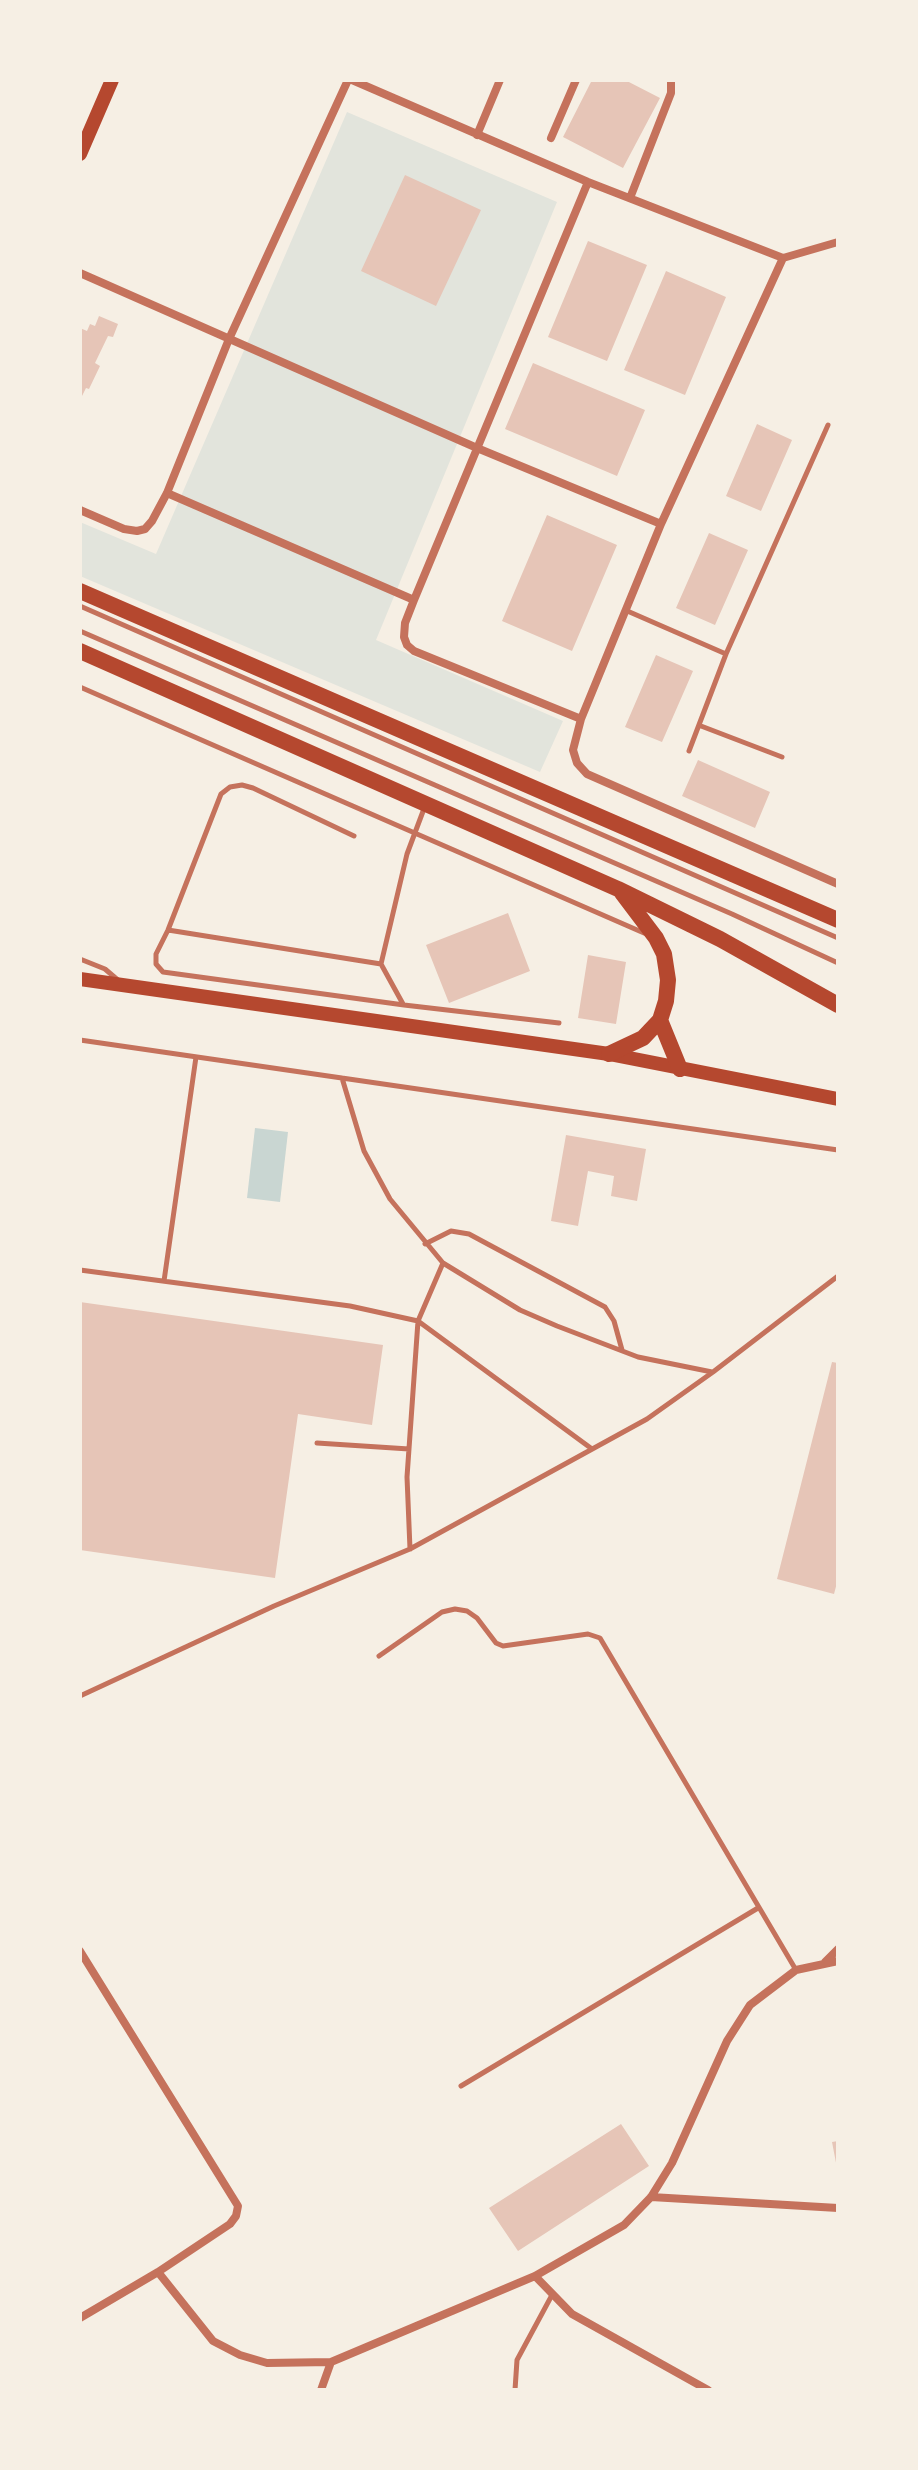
<!DOCTYPE html>
<style>
body{margin:0}
#map{position:relative;width:918px;height:2470px;overflow:hidden;background:#f6efe4;font-family:Manrope,sans-serif}
canvas{display:block}
.frame{position:absolute;inset:0;border:82px solid #f6efe4;pointer-events:none}
</style>
<div id="map">
<canvas width="918" height="2470"></canvas>
<div class="frame"></div>
</div>
<script>
const ctx = document.querySelector('canvas').getContext('2d');
ctx.lineJoin = 'round';
function paint(path, color) {
  ctx.fillStyle = color;
  ctx.fill(path, 'evenodd');
}
function poly(rows) {
  const path = new Path2D();
  for (const r of rows) {
    path.moveTo(r[0], r[1]);
    for (let i = 2; i < r.length; i += 2) path.lineTo(r[i], r[i + 1]);
  }
  return path;
}
function strokePath(path, color, width, dash) {
  ctx.strokeStyle = color;
  ctx.lineWidth = width;
  ctx.lineCap = dash ? 'butt' : 'round';
  ctx.setLineDash(dash || []);
  ctx.stroke(path);
}
paint(poly([
 [347,112,557,202,376,640,563,721,540,772,80,576,80,522,156,554]
]), '#e2e4dc');
paint(poly([
 [255,1128,288,1132,280,1202,247,1198]
]), '#c9d6d2');
paint(poly([
 [592,80,625,80,660,98,623,168,563,137],
 [405,175,481,210,436,306,361,271],
 [588,241,647,265,607,361,548,337],
 [666,271,726,297,685,395,624,370],
 [99,316,118,324,113,337,108,336,95,363,100,366,89,389,86,388,80,400,80,328,87,331,90,324,95,326],
 [533,363,645,410,617,476,505,429],
 [757,424,792,440,761,511,726,496],
 [547,515,617,545,572,651,502,621],
 [709,533,748,550,715,625,676,608],
 [656,655,693,671,662,742,625,727],
 [698,760,770,792,755,828,682,796],
 [508,913,530,971,449,1003,426,945],
 [588,955,626,962,616,1024,578,1018],
 [566,1135,646,1149,637,1201,611,1196,614,1176,588,1171,578,1226,551,1221],
 [80,1302,383,1345,372,1425,298,1414,275,1578,80,1550],
 [832,1362,838,1363,838,1579,834,1594,777,1579],
 [621,2124,649,2166,518,2251,489,2208],
 [838,2141,838,2167,837,2168,832,2142]
]), '#e6c5b7');
strokePath(poly([
 [80,606,838,938],
 [625,610,726,654],
 [80,631,732,914,838,963],
 [80,687,644,933],
 [701,726,782,757],
 [689,751,726,654,828,425],
 [354,836,253,788,242,785,230,787,221,794,168,930,156,954,156,964,163,972,404,1005,559,1023],
 [168,930,381,964],
 [80,959,105,969,119,981],
 [403,1004,381,964,407,854,425,806],
 [80,1040,838,1150],
 [342,1078,364,1151,390,1199,443,1263,520,1310,557,1326,638,1357,712,1372],
 [425,1244,451,1231,469,1234,605,1307,614,1321,622,1350],
 [80,1270,350,1306,418,1321,592,1449],
 [164,1281,196,1057],
 [317,1443,409,1449],
 [410,1549,407,1477,418,1321,443,1263],
 [379,1656,442,1612,455,1609,467,1611,477,1618,496,1643,503,1646,588,1634,600,1638,796,1970],
 [80,1696,274,1606,410,1549,647,1419,713,1372,838,1276],
 [461,2086,758,1908],
 [515,2390,517,2360,552,2295]
]), '#c5725c', 5);
strokePath(poly([
 [352,80,588,182,783,258],
 [477,135,500,80],
 [551,138,576,80],
 [630,198,671,93,671,80],
 [783,258,661,524,581,719,573,750,577,763,587,774,838,884],
 [783,258,838,242],
 [80,273,477,448,661,524],
 [167,493,414,600],
 [80,510,124,529,137,531,145,529,152,521,167,493,229,339,348,80],
 [581,719,414,651,407,645,404,637,405,623,414,600,588,182],
 [80,1951,238,2206,236,2216,230,2224,158,2272],
 [825,1962,838,1949],
 [651,2197,838,2208],
 [535,2276,572,2314,708,2390],
 [80,2318,158,2272,213,2341,240,2355,267,2363,331,2362,535,2276,624,2225,651,2197,672,2163,727,2041,750,2005,796,1970,838,1961],
 [321,2390,331,2362]
]), '#c5725c', 8);
strokePath(poly([
 [80,154,112,80],
 [80,979,609,1054,838,1099]
]), '#b5482f', 14);
strokePath(poly([
 [80,591,838,920],
 [80,651,618,889,720,939,838,1005],
 [660,1020,680,1069],
 [609,1054,643,1038,660,1020,666,1001,668,980,664,954,656,938,622,893]
]), '#b5482f', 16);
</script>
